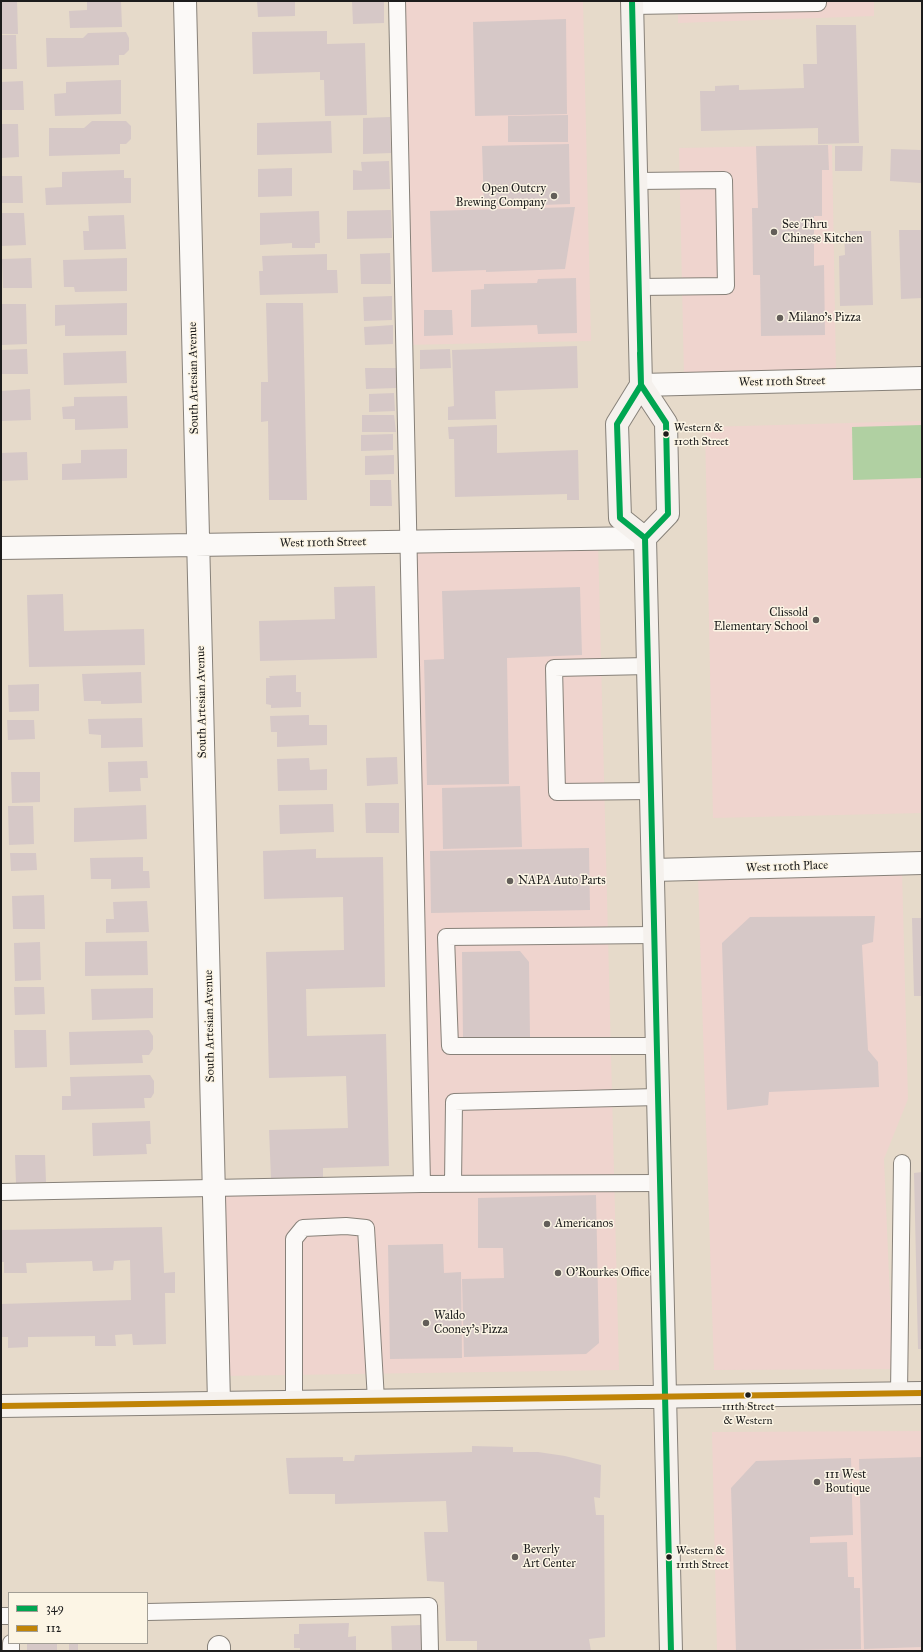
<!DOCTYPE html>
<style>
body{margin:0}
#map{position:relative;width:923px;height:1652px;overflow:hidden;background:#e6daca;font-family:"IM FELL Great Primer",serif}
canvas{display:block}
.frame{position:absolute;inset:0;border:2px solid #1c1c1c;pointer-events:none}
.legend{position:absolute;left:8px;top:1592px;width:140px;height:52px;box-sizing:border-box;background:#fcf5e5;border:1px solid #a29e95;margin:0;padding:5px 7px;list-style:none;font-size:12px;color:#1c1c1c}
.legend li{display:flex;align-items:center;gap:8px;height:20px}
.legend b{width:20px;border:1px solid #a29e95}
</style>
<div id="map">
<canvas width="923" height="1652"></canvas>
<div class="frame"></div>
<ul class="legend">
<li><b style="height:5px;background:#00a651"></b>349</li>
<li><b style="height:5px;background:#c08407"></b>112</li>
</ul>
</div>
<script>
const ctx = document.querySelector('canvas').getContext('2d');
ctx.lineJoin = 'round';
function paint(path, color) {
  ctx.fillStyle = color;
  ctx.fill(path, 'evenodd');
}
function poly(rows) {
  const path = new Path2D();
  for (const r of rows) {
    path.moveTo(r[0], r[1]);
    for (let i = 2; i < r.length; i += 2) path.lineTo(r[i], r[i + 1]);
  }
  return path;
}
function strokePath(path, color, width, dash) {
  ctx.strokeStyle = color;
  ctx.lineWidth = width;
  ctx.lineCap = dash ? 'butt' : 'round';
  ctx.setLineDash(dash || []);
  ctx.stroke(path);
}
function drawText(font, color, halo, rows, align = 'center') {
  ctx.font = font + ' "IM FELL Great Primer",serif';
  ctx.lineWidth = 3;
  ctx.setLineDash([]);
  ctx.textBaseline = 'middle';
  ctx.strokeStyle = halo;
  ctx.fillStyle = color;
  for (const [text, x, y, turn = 0] of rows) {
    ctx.save();
    ctx.translate(x, y);
    ctx.rotate((+turn || 0) * Math.PI / 180);
    ctx.textAlign = isNaN(turn) ? turn : align;
    if (halo) ctx.strokeText(text, 0, 0);
    ctx.fillText(text, 0, 0);
    ctx.restore();
  }
}
paint(poly([
 [394,1,583,1,591,341,402,345],
 [678,1,874,1,874,16,678,23],
 [832,145,836,373,684,378,679,148],
 [922,421,922,813,713,818,705,427],
 [598,542,619,1370,222,1376,218,1189,426,1185,413,543],
 [902,871,908,1099,884,1159,893,1369,714,1370,698,877],
 [922,1431,922,1650,717,1651,712,1432]
]), '#efd4ce');
paint(poly([
 [922,425,922,478,853,480,852,427]
]), '#b0d0a2');
paint(poly([
 [17,1,18,34,1,34,1,2],
 [87,1,121,1,122,27,70,28,69,11,87,10],
 [257,1,295,1,295,16,258,17],
 [352,1,384,1,384,23,353,24],
 [566,19,567,114,475,116,473,22],
 [816,25,856,25,859,143,818,144,818,128,701,131,700,91,715,91,715,86,739,85,739,90,804,88,803,64,817,64],
 [327,31,327,44,365,43,367,115,325,116,324,80,320,80,320,72,253,74,252,32],
 [126,32,129,38,129,50,124,55,119,55,119,65,47,67,46,38,83,38,88,33],
 [1,35,16,35,17,69,1,69],
 [121,80,121,114,55,116,54,94,66,93,66,82],
 [23,81,24,110,1,110,1,82],
 [568,115,568,142,508,142,508,116],
 [390,117,391,153,363,154,363,118],
 [92,121,126,121,131,126,131,139,126,144,120,144,120,154,49,156,49,128,84,128],
 [331,121,332,153,257,155,257,123],
 [1,124,18,124,19,157,1,158],
 [569,144,570,204,484,207,482,146],
 [828,145,829,170,822,170,822,216,814,216,814,266,824,265,825,335,761,336,760,275,753,275,752,208,758,208,756,146],
 [835,146,863,146,862,171,835,171],
 [891,149,921,150,921,183,890,181],
 [389,161,390,189,353,190,353,170,362,171,361,162],
 [292,168,292,196,258,197,258,169],
 [124,170,124,178,131,178,131,203,46,205,45,188,62,187,62,172],
 [1,176,22,176,23,203,1,203],
 [575,207,565,269,486,272,486,270,432,272,430,211],
 [391,210,392,238,347,239,347,211],
 [319,211,320,243,315,243,315,248,292,248,292,243,260,245,260,213],
 [1,213,24,213,26,245,1,246],
 [124,215,126,249,84,250,83,231,89,231,88,216],
 [899,230,922,230,922,298,901,299],
 [844,231,871,231,873,305,840,306,839,256,845,255],
 [390,253,391,284,361,284,360,254],
 [327,254,327,270,337,270,338,293,260,295,259,271,263,271,262,256],
 [31,258,32,288,3,288,2,259],
 [127,258,127,291,75,292,74,287,64,287,63,260],
 [576,278,577,333,538,334,537,325,471,327,471,290,484,289,484,284,537,283,538,279],
 [392,296,392,320,364,321,363,297],
 [127,303,127,335,65,336,65,325,55,326,55,305],
 [266,303,303,303,307,500,269,500,268,421,261,422,261,382,268,382],
 [1,304,26,304,27,344,1,345],
 [424,310,452,310,453,335,424,336],
 [393,325,393,344,365,345,364,327],
 [577,346,578,388,495,391,496,419,448,420,448,407,454,406,452,350],
 [27,349,28,374,1,374,1,350],
 [450,349,451,368,420,369,420,350],
 [126,351,127,383,64,385,63,353],
 [365,368,396,368,396,388,366,389],
 [30,389,31,420,1,421,1,391],
 [394,393,395,411,369,412,369,394],
 [127,396,128,428,75,430,75,419,63,419,62,407,74,406,74,397],
 [362,415,394,415,396,432,362,432],
 [497,425,497,453,578,450,579,500,567,500,567,494,455,497,454,439,449,439,448,427],
 [393,434,393,450,361,451,361,435],
 [127,449,127,478,62,480,62,464,81,463,81,450],
 [27,452,28,480,1,481,1,453],
 [394,455,394,474,365,475,365,456],
 [370,480,391,480,392,506,370,506],
 [375,586,377,658,260,661,259,621,335,619,334,587],
 [580,587,582,655,507,658,509,784,427,785,424,660,444,659,442,591],
 [63,594,64,631,144,629,145,665,29,667,27,595],
 [141,672,142,703,108,704,101,704,101,701,84,701,82,674],
 [296,675,296,692,301,692,301,707,271,708,271,705,266,704,266,678,270,678,269,676],
 [39,684,39,711,9,712,8,685],
 [309,715,309,725,327,725,327,745,277,747,277,732,271,732,270,716],
 [142,718,143,747,101,748,101,735,89,734,88,719],
 [7,720,34,720,35,739,8,740],
 [397,757,398,784,367,786,366,758],
 [309,758,310,770,327,769,327,790,278,791,277,759],
 [147,761,148,778,140,778,141,791,109,792,108,762],
 [11,772,40,772,40,802,12,803],
 [520,786,522,847,443,849,442,788],
 [365,803,399,803,399,833,366,833],
 [333,804,334,832,280,834,279,805],
 [146,805,147,839,74,842,74,808],
 [8,806,33,806,34,844,9,845],
 [589,848,590,910,431,913,430,851],
 [316,849,316,858,383,857,385,987,306,989,307,1036,386,1034,389,1166,323,1168,323,1177,271,1178,269,1130,348,1128,346,1076,269,1078,266,952,344,950,343,897,264,899,263,851],
 [10,853,36,853,37,870,11,871],
 [143,857,143,871,149,871,150,888,111,889,111,879,91,879,90,858],
 [44,895,45,929,13,929,12,896],
 [147,901,149,932,106,933,106,919,114,919,113,902],
 [875,916,873,942,862,945,868,1050,878,1062,879,1087,769,1092,768,1105,727,1110,722,943,750,917],
 [912,918,922,918,922,996,914,996],
 [147,941,148,975,85,976,85,942],
 [40,942,41,980,15,981,14,943],
 [520,951,529,962,530,1037,463,1039,462,952],
 [14,987,44,987,45,1014,15,1015],
 [153,988,153,1018,92,1020,91,989],
 [14,1030,46,1030,47,1067,15,1068],
 [149,1030,153,1036,153,1049,149,1055,142,1055,143,1063,70,1065,69,1032],
 [150,1075,154,1081,154,1093,151,1098,144,1098,145,1108,62,1110,62,1096,71,1096,70,1077],
 [150,1121,151,1144,146,1144,147,1154,93,1156,92,1123],
 [15,1155,45,1155,46,1182,16,1183],
 [922,1172,922,1349,918,1349,914,1173],
 [596,1195,599,1343,586,1354,464,1357,462,1279,504,1278,503,1248,478,1248,478,1198],
 [162,1227,164,1273,175,1272,175,1293,165,1293,166,1344,133,1345,132,1334,115,1335,116,1346,95,1346,95,1336,28,1337,28,1347,8,1348,8,1337,1,1337,1,1304,131,1300,130,1260,114,1261,113,1270,93,1271,92,1261,26,1263,27,1273,4,1273,4,1262,1,1262,1,1230],
 [443,1244,444,1273,461,1272,462,1358,390,1359,388,1245],
 [472,1446,513,1447,513,1452,538,1452,565,1456,601,1465,600,1498,594,1497,596,1515,604,1515,605,1637,589,1639,591,1651,477,1651,477,1641,446,1641,444,1582,427,1581,424,1532,448,1532,446,1501,335,1504,335,1494,289,1494,286,1458,343,1457,343,1461,354,1461,355,1455,472,1452],
 [922,1457,922,1647,864,1649,859,1459],
 [851,1458,853,1535,810,1537,810,1543,847,1542,848,1577,854,1577,854,1588,860,1588,861,1649,736,1651,731,1488,756,1461],
 [349,1623,348,1637,356,1636,356,1651,300,1651,300,1648,294,1648,294,1634,299,1634,299,1624],
 [421,1625,421,1651,392,1651,391,1626],
 [27,1643,57,1643,57,1651,27,1651],
 [69,1643,78,1643,78,1651,69,1651]
]), '#d6c8c7');
const service = poly([
 [397,1,422,1184],
 [632,6,818,3,818,1],
 [637,181,724,180,726,286,639,287],
 [648,666,554,668,557,792,651,791],
 [654,935,446,937,450,1046,657,1046],
 [453,1184,454,1102,658,1097],
 [1,1192,422,1184,660,1183],
 [899,1393,902,1163],
 [294,1401,294,1239,303,1228,346,1226,366,1228,376,1400],
 [147,1612,429,1606,430,1651],
 [1,1616,9,1616],
 [11,1643,11,1651]
]);
const minor = poly([
 [185,1,219,1402],
 [641,385,922,378],
 [1,548,645,538],
 [653,870,922,863],
 [219,1647,219,1651]
]);
const secondary = poly([
 [632,1,641,385,666,423,668,514,645,538,671,1651],
 [641,385,617,424,620,518,645,538],
 [1,1406,922,1393]
]);
strokePath(service, '#878179', 18);
strokePath(minor, '#878179', 24);
strokePath(secondary, '#878179', 24);
strokePath(service, '#fbf9f7', 16);
strokePath(minor, '#fbf9f7', 22);
strokePath(secondary, '#f5f1ed', 22);
strokePath(poly([
 [632,1,641,385,666,423,668,514,645,538,671,1651],
 [640,353,641,385,617,424,620,518,645,538]
]), '#00a651', 6);
strokePath(poly([
 [1,1406,922,1393]
]), '#c08407', 6);
for (const [x, y, r, color] of [
 [554,196,4,"#635e59"],
 [774,232,4,"#635e59"],
 [780,318,4,"#635e59"],
 [666,434,3.5,"#1c1c1c"],
 [816,620,4,"#635e59"],
 [510,881,4,"#635e59"],
 [547,1224,4,"#635e59"],
 [558,1273,4,"#635e59"],
 [426,1323,4,"#635e59"],
 [748,1395,3.5,"#1c1c1c"],
 [817,1482,4,"#635e59"],
 [515,1557,4,"#635e59"],
 [669,1557,3.5,"#1c1c1c"]
]) {
  const dot = new Path2D();
  dot.arc(x, y, r, 0, 2 * Math.PI);
  ctx.fillStyle = color;
  ctx.fill(dot);
  strokePath(dot, '#fcf5e5', 1.5);
}
drawText('11px', '#1c1c1c', '#fcf5e5', [
 ["Western &",674,428],
 ["110th Street",674,442],
 ["111th Street",748,1407,"center"],
 ["& Western",748,1421,"center"],
 ["Western &",676,1551],
 ["111th Street",676,1565]
], 'left');
drawText('12px', '#1c1c1c', '#fcf5e5', [
 ["Open Outcry",546,189,"right"],
 ["Brewing Company",546,203,"right"],
 ["See Thru",782,225],
 ["Chinese Kitchen",782,239],
 ["Milano's Pizza",788,318],
 ["Clissold",808,613,"right"],
 ["Elementary School",808,627,"right"],
 ["NAPA Auto Parts",518,881],
 ["Americanos",555,1224],
 ["O'Rourkes Office",566,1273],
 ["Waldo",434,1316],
 ["Cooney's Pizza",434,1330],
 ["111 West",825,1475],
 ["Boutique",825,1489],
 ["Beverly",523,1550],
 ["Art Center",523,1564]
], 'left');
drawText('12px', '#1c1c1c', '#fcf5e5', [
 ["South Artesian Avenue",194,378,-91],
 ["West 110th Street",782,382,-1],
 ["West 110th Street",323,543,-1],
 ["South Artesian Avenue",202,702,-91],
 ["West 110th Place",787,867,-2],
 ["South Artesian Avenue",210,1026,-91]
]);
</script>
